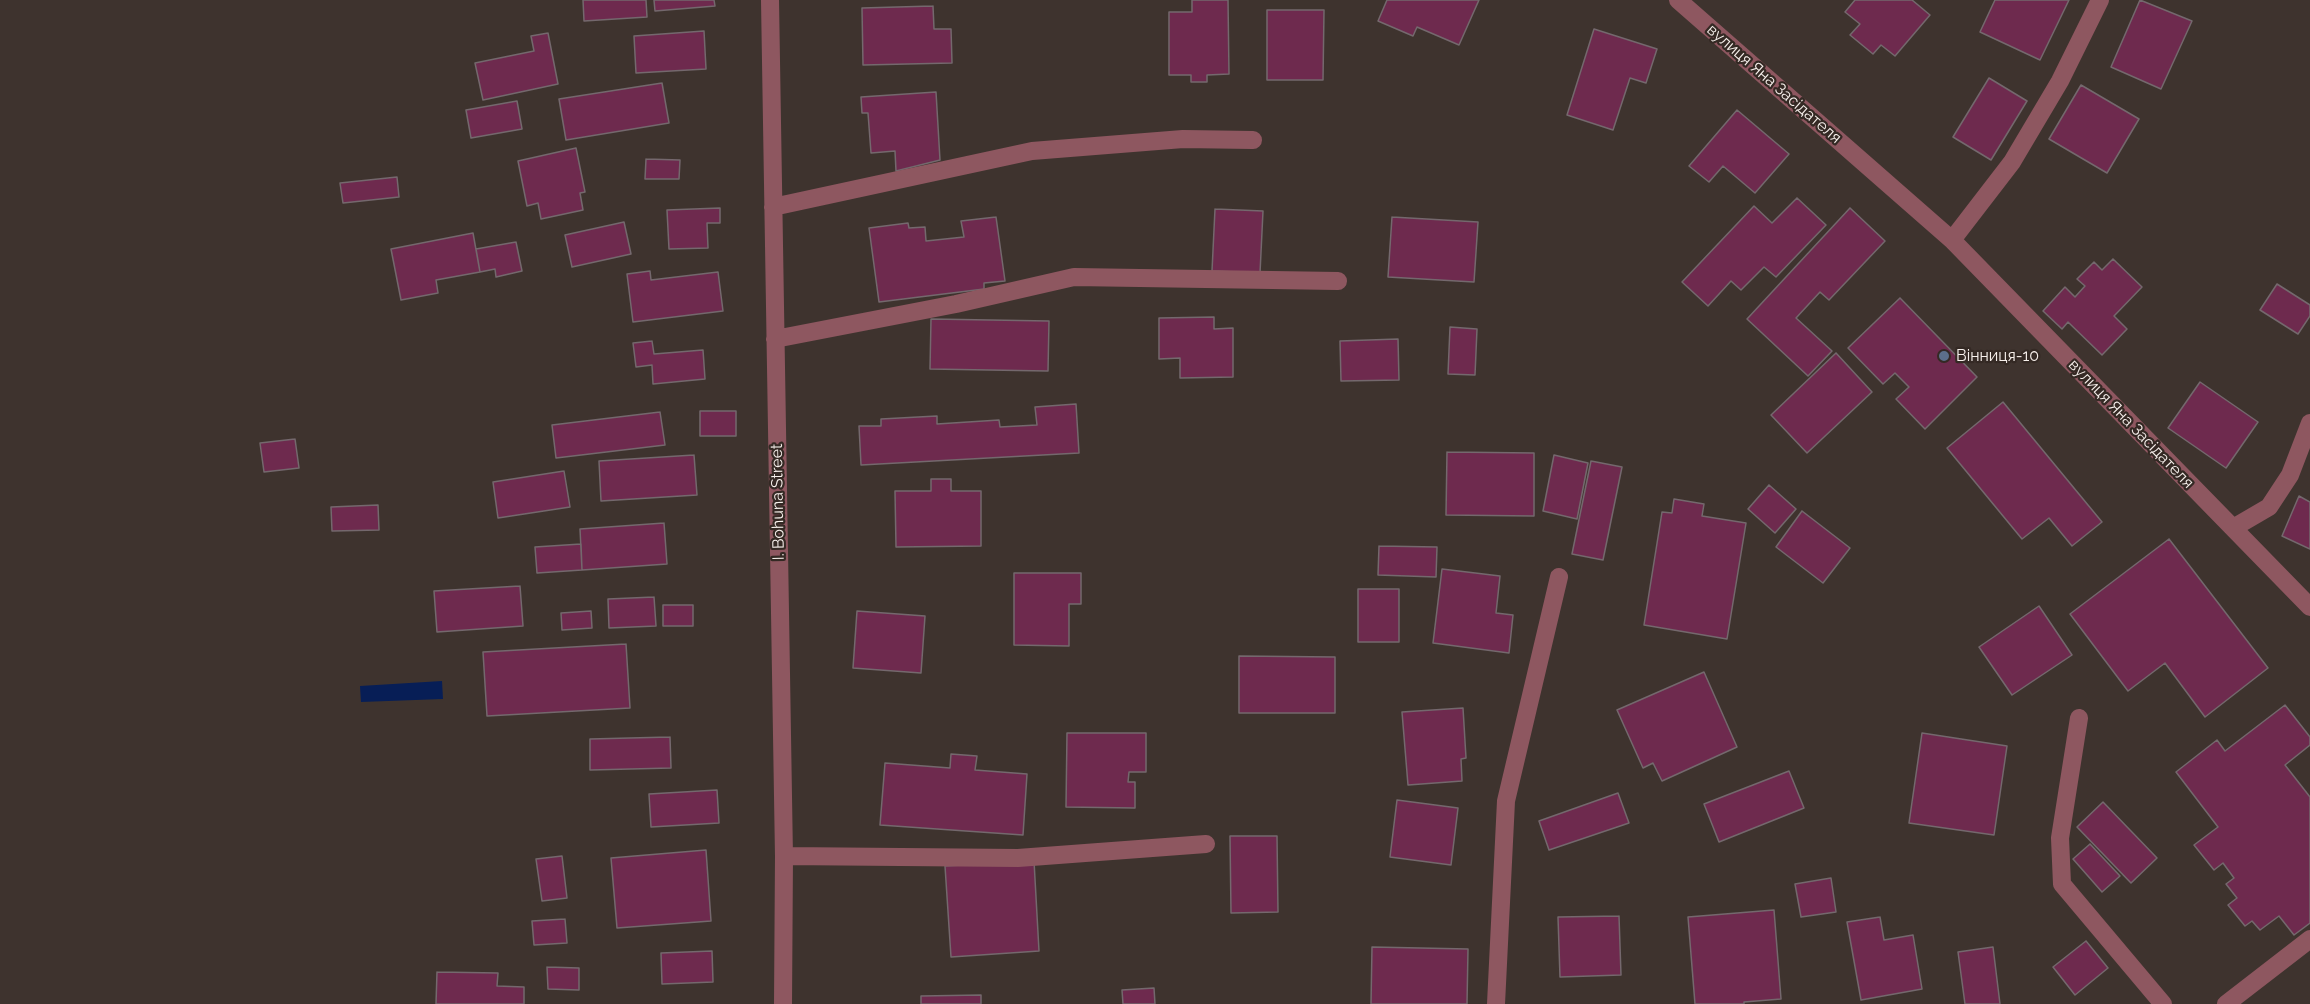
<!DOCTYPE html>
<meta charset="utf-8">
<style>
body{margin:0}
canvas{display:block;background:#3e332e}
</style>
<canvas width="2310" height="1004"></canvas>
<script>
const ctx = document.querySelector('canvas').getContext('2d');
ctx.lineJoin = 'round';
function paint(path, color) {
  ctx.fillStyle = color;
  ctx.fill(path, 'evenodd');
}
function poly(rows) {
  const path = new Path2D();
  for (const r of rows) {
    path.moveTo(r[0], r[1]);
    for (let i = 2; i < r.length; i += 2) path.lineTo(r[i], r[i + 1]);
  }
  return path;
}
function strokePath(path, color, width, dash) {
  ctx.strokeStyle = color;
  ctx.lineWidth = width;
  ctx.lineCap = dash ? 'butt' : 'round';
  ctx.setLineDash(dash || []);
  ctx.stroke(path);
}
function drawText(font, color, halo, rows, align = 'center') {
  ctx.font = font + ' Raleway,sans-serif';
  ctx.lineWidth = 4.5;
  ctx.setLineDash([]);
  ctx.textBaseline = 'middle';
  ctx.strokeStyle = halo;
  ctx.fillStyle = color;
  for (const [text, x, y, turn = 0] of rows) {
    ctx.save();
    ctx.translate(x, y);
    ctx.rotate((+turn || 0) * Math.PI / 180);
    ctx.textAlign = isNaN(turn) ? turn : align;
    if (halo) ctx.strokeText(text, 0, 0);
    ctx.fillText(text, 0, 0);
    ctx.restore();
  }
}
paint(poly([
 [442,681,443,699,361,702,360,686]
]), '#071e56');
const building = poly([
 [583,0,646,0,647,17,584,21,583,0],
 [654,0,714,0,715,6,655,11,654,0],
 [1192,0,1228,0,1229,74,1207,75,1207,82,1191,82,1191,75,1169,75,1169,12,1192,12,1192,0],
 [1387,0,1479,0,1459,45,1417,27,1413,36,1378,21,1387,0],
 [1855,0,1912,0,1930,15,1895,56,1881,45,1873,54,1850,35,1860,24,1845,12,1855,0],
 [1995,0,2069,0,2040,60,1980,32,1995,0],
 [2140,0,2192,21,2161,89,2111,67,2140,0],
 [933,6,934,29,951,29,952,63,863,65,862,8,933,6],
 [1267,10,1324,10,1323,80,1267,80,1267,10],
 [1594,29,1657,49,1646,83,1630,78,1613,130,1567,115,1594,29],
 [704,31,706,69,636,73,634,36,704,31],
 [548,33,558,84,483,100,475,63,534,51,531,36,548,33],
 [1989,78,2027,101,1991,160,1953,137,1989,78],
 [662,83,669,123,566,140,559,99,662,83],
 [2081,85,2139,119,2107,173,2049,139,2081,85],
 [936,92,940,160,896,171,895,151,871,153,868,113,862,113,861,97,936,92],
 [517,101,522,129,471,138,466,110,517,101],
 [1737,110,1789,154,1755,193,1723,166,1709,182,1689,166,1737,110],
 [576,148,585,192,580,193,583,210,541,219,538,203,527,206,518,161,576,148],
 [646,159,680,160,679,179,645,179,646,159],
 [397,177,399,197,343,203,340,183,397,177],
 [1797,198,1826,225,1776,277,1764,267,1741,290,1731,281,1708,306,1682,282,1754,206,1772,223,1797,198],
 [720,208,720,223,707,223,708,248,669,249,667,210,720,208],
 [1850,208,1885,241,1829,300,1820,292,1796,318,1832,351,1808,376,1747,319,1850,208],
 [1215,209,1263,211,1260,273,1212,271,1215,209],
 [996,217,1005,281,984,283,984,289,879,302,869,228,908,223,909,228,925,227,926,241,964,237,961,221,996,217],
 [1392,217,1478,222,1474,282,1388,277,1392,217],
 [624,222,631,254,572,267,565,235,624,222],
 [473,233,480,272,436,280,438,293,401,300,391,249,473,233],
 [516,242,522,271,496,277,495,269,480,272,476,249,516,242],
 [2113,259,2142,287,2114,316,2127,329,2102,355,2068,322,2062,329,2043,311,2065,287,2075,297,2085,286,2077,279,2094,262,2102,270,2113,259],
 [650,271,651,280,718,272,723,311,633,322,627,274,650,271],
 [2277,284,2310,305,2310,316,2298,334,2260,310,2277,284],
 [1900,298,1977,377,1925,429,1896,399,1909,387,1895,373,1883,384,1848,348,1900,298],
 [1214,317,1214,329,1233,328,1233,377,1180,378,1180,358,1159,359,1159,318,1214,317],
 [931,319,1049,321,1048,371,930,369,931,319],
 [1450,327,1477,329,1475,375,1448,374,1450,327],
 [1398,339,1399,380,1341,381,1340,341,1398,339],
 [652,341,654,354,703,350,705,379,653,384,652,365,636,367,633,343,652,341],
 [1836,353,1872,392,1807,453,1771,415,1836,353],
 [2200,382,2258,422,2226,468,2168,428,2200,382],
 [2003,402,2102,522,2072,546,2049,518,2022,539,1947,448,2003,402],
 [1076,404,1079,453,861,465,859,426,881,426,881,419,937,416,937,424,999,420,1000,427,1037,425,1035,407,1076,404],
 [700,411,736,411,736,436,700,436,700,411],
 [660,412,665,445,556,458,552,425,660,412],
 [295,439,299,468,264,472,260,443,295,439],
 [1447,452,1534,453,1534,516,1446,515,1447,452],
 [694,455,697,495,601,501,599,461,694,455],
 [1554,455,1588,463,1577,519,1543,511,1554,455],
 [1591,461,1622,467,1603,560,1572,554,1591,461],
 [564,471,570,507,498,518,493,482,564,471],
 [931,479,951,479,951,491,981,491,981,546,896,547,895,491,931,491,931,479],
 [1769,485,1796,509,1775,533,1748,509,1769,485],
 [2299,496,2310,502,2310,549,2282,536,2299,496],
 [1674,499,1704,504,1702,516,1746,523,1727,639,1644,625,1662,512,1672,513,1674,499],
 [378,505,379,530,332,531,331,507,378,505],
 [1802,511,1850,548,1823,583,1776,547,1802,511],
 [664,523,667,564,582,570,580,529,664,523],
 [2169,539,2268,668,2205,717,2165,663,2128,691,2070,614,2169,539],
 [581,544,582,570,537,573,535,547,581,544],
 [1379,546,1437,547,1436,577,1378,575,1379,546],
 [1442,569,1500,576,1496,613,1513,615,1509,653,1433,643,1442,569],
 [1014,573,1081,573,1081,604,1069,604,1069,646,1014,645,1014,573],
 [520,586,523,626,437,632,434,591,520,586],
 [1358,589,1399,589,1399,642,1358,642,1358,589],
 [654,597,656,626,609,628,608,599,654,597],
 [663,605,693,605,693,626,663,626,663,605],
 [2039,606,2072,655,2012,695,1979,647,2039,606],
 [591,611,592,628,562,630,561,613,591,611],
 [857,611,925,616,921,673,853,668,857,611],
 [626,644,630,708,487,716,483,652,626,644],
 [1239,656,1335,657,1335,713,1239,713,1239,656],
 [1704,672,1737,747,1662,781,1653,763,1643,768,1617,710,1704,672],
 [2285,705,2310,737,2310,745,2285,765,2310,797,2310,923,2294,935,2279,916,2260,930,2252,921,2245,926,2228,905,2237,898,2226,884,2234,878,2223,863,2214,870,2194,845,2218,827,2176,772,2217,740,2225,751,2285,705],
 [1463,708,1466,758,1461,759,1462,781,1408,785,1402,712,1463,708],
 [1067,733,1146,733,1146,772,1129,772,1128,782,1135,782,1135,808,1066,807,1067,733],
 [1922,733,2007,746,1994,835,1909,823,1922,733],
 [670,737,671,768,590,770,590,739,670,737],
 [951,754,977,756,975,770,1027,774,1023,835,880,825,885,763,950,768,951,754],
 [1789,771,1804,808,1719,842,1704,804,1789,771],
 [717,790,719,823,651,827,649,794,717,790],
 [1618,793,1629,823,1549,850,1539,821,1618,793],
 [1397,800,1458,808,1451,865,1390,857,1397,800],
 [2103,802,2157,858,2131,883,2077,827,2103,802],
 [1230,836,1277,836,1278,912,1231,913,1230,836],
 [2090,844,2120,876,2102,892,2073,859,2090,844],
 [706,850,711,921,617,928,611,858,706,850],
 [562,856,567,898,542,901,536,859,562,856],
 [1034,861,1039,951,951,957,945,866,1034,861],
 [1831,878,1836,912,1801,917,1795,884,1831,878],
 [1774,910,1781,999,1744,1002,1744,1004,1695,1004,1688,917,1774,910],
 [1619,916,1621,975,1560,977,1558,917,1619,916],
 [1880,917,1884,940,1913,935,1922,989,1861,1000,1847,922,1880,917],
 [565,919,567,943,534,945,532,921,565,919],
 [2086,941,2108,968,2075,995,2053,967,2086,941],
 [1372,947,1468,949,1467,1004,1371,1004,1372,947],
 [1993,947,2000,1004,1965,1004,1958,952,1993,947],
 [712,951,713,982,662,984,661,953,712,951],
 [547,967,579,968,579,990,548,989,547,967],
 [437,972,498,973,497,986,524,987,524,1004,436,1004,437,972],
 [1154,988,1155,1004,1123,1004,1122,990,1154,988],
 [981,995,981,1004,921,1004,921,996,981,995]
]);
paint(building, '#6e2a4e');
strokePath(building, '#74686d', 1.5);
strokePath(poly([
 [770,0,784,856,783,1004],
 [1678,0,1952,240,2310,607],
 [773,207,1032,151,1183,139,1253,140],
 [1952,240,2012,162,2060,81,2100,0],
 [775,339,956,304,1074,277,1338,281],
 [2233,528,2269,507,2290,475,2310,423],
 [2079,718,2060,838,2062,884,2163,1004],
 [784,856,1018,858,1206,844],
 [1496,1004,1506,801,1559,577],
 [2226,1004,2310,939]
]), '#8e5760', 18);
for (const [x, y, r, color] of [
 [1944,356,6,"#5c6f8a"]
]) {
  const dot = new Path2D();
  dot.arc(x, y, r, 0, 2 * Math.PI);
  ctx.fillStyle = color;
  ctx.fill(dot);
  strokePath(dot, '#342924', 2);
}
drawText('16px', '#f7f0ec', '#342924', [
 ["вулиця Яна Засідателя",1774,84,41],
 ["вулиця Яна Засідателя",2131,424,46],
 ["I. Bohuna Street",778,502,-91]
]);
drawText('16px', '#f7f0ec', '#342924', [
 ["Вінниця-10",1956,356]
], 'left');
</script>
